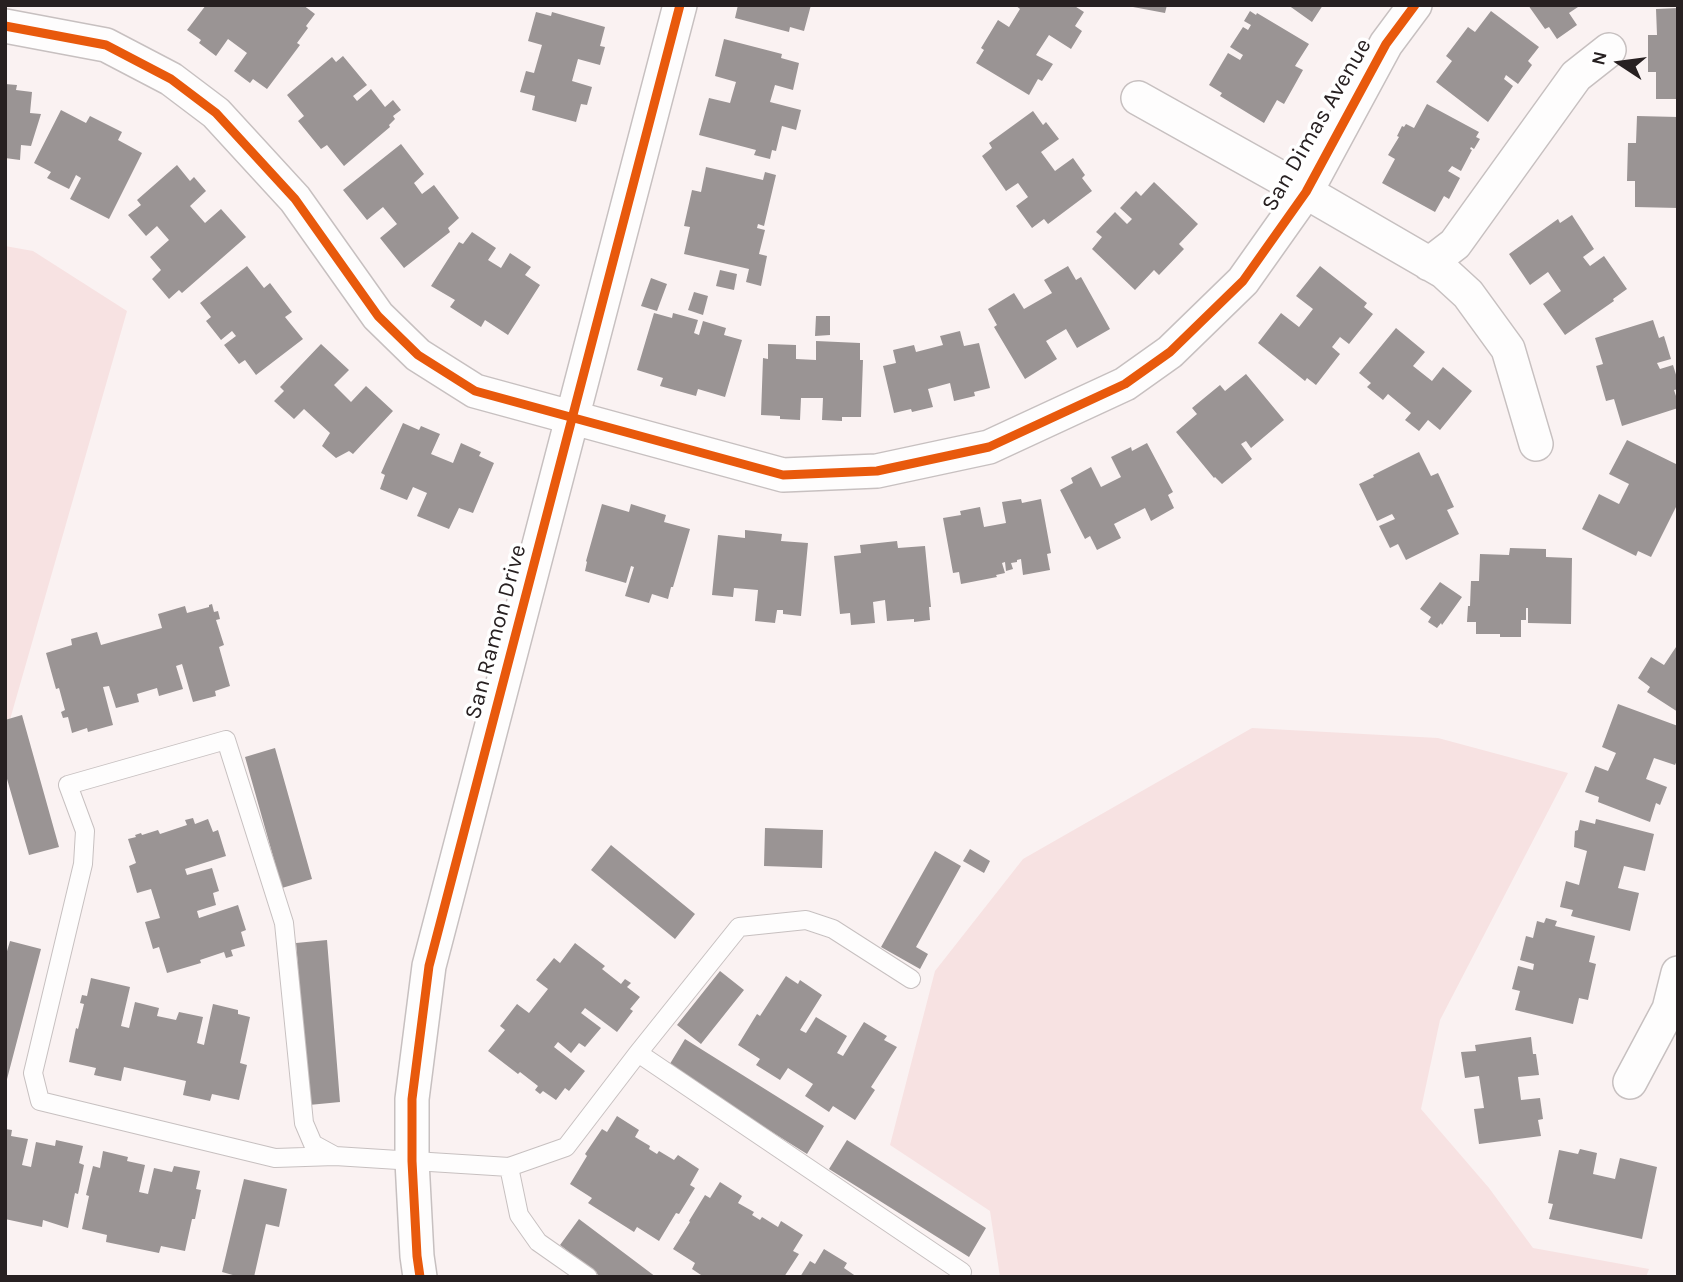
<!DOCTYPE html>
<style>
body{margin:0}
#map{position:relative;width:1683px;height:1282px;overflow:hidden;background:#faf2f2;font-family:Karla,sans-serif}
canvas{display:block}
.frame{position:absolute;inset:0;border:7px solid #272021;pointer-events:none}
.north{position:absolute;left:1585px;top:28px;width:70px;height:70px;-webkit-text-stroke:5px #fff;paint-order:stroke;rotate:283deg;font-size:19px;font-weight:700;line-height:28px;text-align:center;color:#272021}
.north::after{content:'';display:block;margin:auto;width:24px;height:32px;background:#272021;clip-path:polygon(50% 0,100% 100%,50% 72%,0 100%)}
</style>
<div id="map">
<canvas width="1683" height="1282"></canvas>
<div class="frame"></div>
<div class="north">N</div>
</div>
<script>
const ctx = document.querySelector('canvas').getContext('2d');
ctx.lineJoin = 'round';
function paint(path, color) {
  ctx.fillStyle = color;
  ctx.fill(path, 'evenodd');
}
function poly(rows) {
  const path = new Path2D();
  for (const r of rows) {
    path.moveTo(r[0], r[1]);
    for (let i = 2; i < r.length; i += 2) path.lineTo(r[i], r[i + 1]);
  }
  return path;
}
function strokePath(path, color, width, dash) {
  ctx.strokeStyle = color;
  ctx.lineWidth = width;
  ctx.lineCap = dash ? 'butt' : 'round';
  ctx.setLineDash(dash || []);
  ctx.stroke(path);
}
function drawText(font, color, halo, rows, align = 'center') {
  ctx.font = font + ' Karla,sans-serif';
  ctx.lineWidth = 7;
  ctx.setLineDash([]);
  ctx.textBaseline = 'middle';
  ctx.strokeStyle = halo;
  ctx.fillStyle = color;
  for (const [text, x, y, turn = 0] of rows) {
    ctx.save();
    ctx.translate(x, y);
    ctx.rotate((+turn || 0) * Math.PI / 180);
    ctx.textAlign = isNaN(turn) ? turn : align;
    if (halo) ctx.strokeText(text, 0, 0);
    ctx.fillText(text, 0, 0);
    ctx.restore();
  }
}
paint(poly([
 [5,246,33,251,127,311,5,737],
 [1252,728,1438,738,1568,773,1440,1020,1421,1109,1489,1188,1533,1248,1649,1269,1646,1277,1000,1277,990,1211,890,1145,935,971,1023,859]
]), '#f7e2e2');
paint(poly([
 [206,5,303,5,315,14,306,26,308,28,297,43,300,45,267,89,253,79,250,83,234,71,247,53,228,39,216,56,199,43,201,40,187,30],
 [738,5,811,5,804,31,790,27,789,32,735,18],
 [1015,5,1073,5,1084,12,1075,26,1082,31,1071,49,1049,35,1036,55,1053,64,1042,81,1038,79,1029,95,976,63,984,50,981,48,998,20,1009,27,1020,9],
 [1133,5,1167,5,1165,13,1133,7],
 [1288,5,1323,5,1312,22],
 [1528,5,1581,5,1569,13,1577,25,1557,39,1549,27,1545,29],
 [1678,8,1678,99,1656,99,1656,72,1648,72,1648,35,1657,35,1656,9],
 [1250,11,1256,15,1257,13,1309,44,1295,66,1303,70,1284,104,1277,100,1264,123,1220,96,1222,93,1209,85,1228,53,1240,60,1243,55,1230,47,1243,27,1248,30,1251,25,1244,21],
 [1491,11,1539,47,1528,61,1532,65,1518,84,1506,75,1504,79,1513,86,1488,122,1436,82,1452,61,1446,56,1468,27,1475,32],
 [536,12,551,16,552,12,605,27,600,46,605,47,600,65,578,59,572,81,592,87,587,105,581,104,576,122,532,110,535,96,520,92,526,71,534,73,542,45,528,41],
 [724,39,782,54,781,58,799,63,793,90,775,85,770,102,801,110,796,130,782,126,776,151,772,150,770,159,754,155,756,150,699,135,709,98,730,103,736,82,715,76],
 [343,56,367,85,353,96,357,101,371,89,385,107,393,100,401,110,393,116,395,119,389,125,390,127,344,166,327,145,321,149,298,121,304,116,287,95,332,57,336,62],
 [5,84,17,85,16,90,32,92,30,113,41,114,31,146,21,145,20,160,5,158],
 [1427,104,1479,132,1476,137,1480,139,1474,149,1471,147,1470,149,1472,150,1461,171,1452,166,1448,171,1460,178,1449,199,1444,196,1435,212,1382,183,1395,159,1388,155,1399,137,1397,136,1402,126,1404,127,1406,124,1414,128],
 [61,110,86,123,90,116,122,132,118,140,142,153,109,219,70,199,81,178,76,175,69,189,47,178,51,172,34,163],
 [1033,111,1043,125,1046,122,1059,139,1041,152,1055,171,1073,158,1085,175,1082,178,1092,191,1048,224,1044,219,1032,228,1016,206,1028,197,1018,183,1006,191,982,156,992,148,989,143],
 [1637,116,1678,117,1678,208,1635,207,1635,181,1627,181,1628,143,1636,143],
 [401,144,424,174,414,183,422,194,434,185,459,218,448,228,450,232,404,268,380,238,397,224,383,207,367,220,343,190],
 [177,165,190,181,194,177,206,191,190,206,205,223,221,209,246,237,182,293,179,290,169,299,152,279,161,270,150,257,169,240,157,226,146,236,128,215,141,205,137,200],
 [706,167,763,180,765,172,776,175,764,226,758,224,757,228,765,230,759,254,767,256,761,286,746,282,749,269,684,254,690,227,684,226,692,190,701,192],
 [1154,182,1198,224,1179,244,1184,249,1159,275,1154,270,1135,290,1092,249,1102,237,1096,232,1115,212,1127,224,1132,219,1120,208,1136,191,1141,196],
 [1572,215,1594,249,1583,257,1590,266,1604,256,1627,289,1613,299,1614,301,1565,335,1543,304,1561,291,1548,272,1530,285,1509,254,1558,219,1560,223],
 [472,232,496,248,488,260,501,268,510,253,531,267,525,275,540,285,508,335,485,320,481,327,450,307,455,300,431,286,459,242,463,244],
 [247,266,264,288,270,283,292,312,285,317,303,339,256,375,245,360,239,364,224,345,236,336,232,331,221,340,206,321,211,317,200,303],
 [1068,266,1076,280,1081,277,1110,329,1077,348,1066,329,1046,341,1057,359,1025,379,994,327,997,325,988,309,1014,293,1024,309,1052,293,1044,280],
 [1320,266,1367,303,1364,307,1373,314,1349,344,1340,337,1332,347,1340,354,1316,385,1307,378,1305,381,1258,343,1281,313,1299,327,1313,309,1296,296],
 [720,270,737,274,734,290,716,286],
 [651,278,667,284,657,311,641,306],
 [694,292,708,296,703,315,688,310],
 [654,313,672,318,673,313,698,320,694,333,699,335,703,321,726,328,724,335,742,340,725,397,698,389,696,396,660,386,663,378,637,370],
 [816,316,830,316,830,335,815,336],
 [1653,320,1659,338,1664,336,1671,359,1657,363,1660,369,1673,365,1678,381,1678,389,1674,390,1678,402,1678,408,1622,426,1614,399,1606,401,1596,366,1603,364,1595,338],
 [1396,328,1425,352,1413,366,1432,381,1443,367,1472,391,1440,430,1428,420,1419,431,1405,420,1411,413,1388,394,1383,400,1367,387,1371,383,1359,373],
 [960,331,964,346,979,343,990,388,974,392,975,396,954,401,950,383,928,389,933,407,912,412,911,409,894,413,883,366,896,363,893,350,914,345,916,352,943,345,940,336],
 [816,341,860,343,860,360,863,360,861,417,842,417,842,421,822,420,823,398,801,398,800,420,780,419,780,416,761,415,763,358,768,359,768,344,796,345,796,359,816,360],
 [321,344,349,370,334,385,351,402,366,386,393,411,353,454,349,451,336,458,322,446,330,433,304,409,294,419,274,401,284,391,280,387],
 [1246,374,1284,420,1251,448,1246,441,1241,444,1252,459,1222,484,1215,477,1214,478,1176,432,1197,414,1192,408,1220,385,1225,391],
 [403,423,419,430,421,426,440,434,431,454,453,463,461,443,481,452,479,456,494,463,473,513,459,508,449,529,417,516,427,493,413,487,407,500,380,489,385,475,381,473],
 [1627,440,1678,465,1678,503,1651,557,1638,551,1636,556,1582,529,1599,494,1619,504,1629,484,1609,474],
 [1147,443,1173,492,1168,495,1174,508,1151,521,1145,508,1114,524,1121,538,1097,550,1090,536,1085,539,1060,490,1073,483,1071,478,1091,467,1101,487,1121,477,1111,457,1131,447,1132,451],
 [1419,452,1431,476,1438,473,1454,507,1447,510,1459,534,1406,560,1398,544,1390,548,1379,526,1395,519,1392,514,1377,521,1359,484,1374,477,1373,475],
 [1021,499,1022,503,1041,499,1051,553,1047,554,1050,570,1023,575,1021,559,1017,560,1017,562,1011,563,1013,569,1006,571,1005,562,1002,563,1005,573,996,575,997,577,961,584,959,572,953,573,943,518,961,515,960,511,980,507,984,527,1006,523,1002,502],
 [602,504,629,512,631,504,666,515,664,522,690,529,673,587,671,587,668,599,652,594,649,603,625,596,634,567,631,566,626,583,585,571,587,562,586,561],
 [745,530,782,534,781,541,808,543,801,616,783,614,783,610,777,610,775,623,755,621,758,590,734,588,733,597,712,595,718,535,745,538],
 [897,541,898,548,925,546,931,607,929,607,930,620,914,622,914,619,887,621,885,600,873,602,875,623,851,625,850,613,840,614,834,556,861,553,860,545],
 [1510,548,1546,549,1546,557,1572,558,1571,624,1528,623,1528,608,1526,608,1526,620,1521,620,1521,637,1500,637,1500,634,1476,634,1476,622,1467,622,1468,606,1470,606,1471,581,1479,581,1480,554,1509,555],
 [1440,582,1462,597,1442,625,1441,623,1437,628,1428,622,1431,617,1420,609],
 [212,604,214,612,218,611,220,619,216,620,224,645,219,647,230,686,215,691,216,696,193,702,182,664,176,666,183,689,159,696,157,688,137,694,139,702,116,708,109,686,103,687,113,725,88,732,87,728,72,733,68,717,63,718,61,712,65,710,59,688,56,689,46,653,72,645,71,639,97,632,101,645,162,628,158,614,185,606,187,613,209,607,209,605],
 [1678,644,1678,712,1647,692,1650,687,1638,678,1651,657,1664,665],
 [1618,704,1678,726,1678,758,1675,765,1654,758,1646,779,1667,787,1660,805,1656,803,1650,822,1598,802,1599,797,1585,792,1595,766,1608,771,1616,753,1602,747],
 [22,715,59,847,29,855,5,772,5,720],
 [275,748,312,879,282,888,245,757],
 [193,818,195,824,208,819,213,832,218,830,226,856,185,869,187,875,212,868,219,891,213,893,216,905,197,911,199,918,238,905,246,930,241,932,245,946,231,950,233,956,226,958,224,952,200,960,201,963,167,973,159,947,153,949,145,922,160,918,151,889,137,893,129,866,136,863,128,839,136,837,135,835,141,833,142,835,158,830,160,834,187,825,185,820],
 [1596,819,1654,834,1645,871,1624,866,1618,888,1639,893,1630,931,1571,916,1573,910,1560,907,1566,881,1579,885,1587,851,1574,847,1575,831,1578,830,1580,820,1595,824],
 [765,828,823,830,822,868,764,866],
 [611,845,695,914,675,939,591,870],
 [970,849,990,861,984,873,963,861],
 [935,851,961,866,916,947,928,954,920,969,881,947],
 [1546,918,1557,921,1555,926,1595,936,1589,962,1596,964,1588,1000,1579,998,1573,1024,1515,1010,1520,991,1512,989,1518,966,1533,970,1534,964,1520,960,1526,936,1533,938,1537,921,1544,923],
 [327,940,340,1102,309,1105,296,943],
 [10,941,41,949,6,1083,5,958],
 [575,943,605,966,602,969,621,984,625,979,631,983,627,987,640,997,630,1009,633,1011,617,1032,585,1008,581,1013,601,1028,585,1047,579,1043,571,1053,558,1042,554,1047,585,1071,569,1091,565,1088,556,1100,543,1091,540,1094,535,1090,538,1086,520,1072,518,1074,488,1051,505,1030,500,1026,517,1004,529,1013,548,989,536,980,554,958,560,963],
 [720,971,744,990,701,1044,677,1025],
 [786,976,798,984,800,980,822,995,800,1030,806,1033,816,1017,847,1036,837,1053,843,1056,864,1022,887,1036,884,1040,897,1047,871,1087,875,1090,855,1120,833,1106,829,1112,805,1096,813,1084,788,1068,780,1080,756,1065,760,1059,738,1045,757,1014,760,1016],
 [91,978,130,987,121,1026,129,1028,135,1002,159,1008,157,1016,176,1020,179,1012,203,1017,197,1043,204,1045,213,1004,238,1010,238,1014,250,1017,240,1063,247,1065,239,1100,212,1094,210,1101,183,1095,186,1081,124,1067,121,1081,94,1075,96,1068,69,1062,76,1028,78,1029,84,1004,80,1003,82,995,87,996],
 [1531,1037,1533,1054,1536,1054,1539,1075,1518,1077,1521,1100,1540,1098,1543,1119,1538,1120,1541,1136,1479,1144,1474,1109,1484,1108,1479,1076,1465,1078,1461,1052,1476,1051,1475,1045],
 [685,1039,824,1126,807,1154,668,1067],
 [617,1116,639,1130,635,1137,650,1146,649,1149,657,1154,659,1151,674,1160,678,1155,699,1169,690,1185,695,1188,679,1214,676,1213,659,1241,637,1227,634,1232,588,1203,592,1198,570,1184,587,1156,585,1154,602,1129,607,1132],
 [5,1129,12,1130,11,1136,28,1139,22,1165,31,1167,36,1142,55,1146,56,1140,83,1146,79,1163,84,1165,78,1194,75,1193,68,1228,43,1220,42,1227,5,1219],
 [847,1140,986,1228,969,1257,829,1169],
 [1580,1149,1597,1153,1593,1174,1615,1179,1620,1158,1657,1167,1642,1239,1549,1219,1553,1204,1548,1203,1559,1150,1578,1154],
 [103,1151,128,1157,127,1161,145,1165,139,1192,148,1194,154,1168,172,1172,174,1166,200,1171,196,1189,201,1190,195,1219,192,1219,185,1251,161,1246,159,1253,106,1242,107,1235,82,1229,89,1196,86,1195,93,1166,100,1168],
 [244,1179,287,1189,279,1227,266,1224,254,1277,240,1277,222,1272],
 [720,1182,742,1196,738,1203,754,1212,752,1215,760,1220,762,1217,778,1227,781,1221,803,1235,793,1251,799,1254,784,1277,704,1277,692,1269,695,1263,673,1249,690,1222,689,1221,705,1195,710,1198],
 [579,1219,656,1277,601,1277,560,1245],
 [824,1249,847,1263,844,1268,857,1277,800,1277,810,1261,815,1264]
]), '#9a9494');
const service = poly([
 [226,740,284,923,304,1123,313,1144,335,1156,275,1158,40,1101,33,1073,83,864,85,831,68,785,226,740],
 [638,1053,962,1272,959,1277],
 [335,1156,509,1167,566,1147,638,1053,739,927,806,920,833,929,911,979],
 [509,1167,519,1215,538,1242,588,1277]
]);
const minor = poly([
 [5,26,106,45,171,79,216,113,295,199,378,316,418,355,475,391,783,475,877,471,989,447,1125,384,1170,352,1243,281,1306,192,1386,44,1415,5],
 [1138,98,1306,192,1444,272,1468,294,1508,349,1536,444],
 [1429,264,1455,244,1576,76,1609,50],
 [1630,1082,1669,1009,1678,973],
 [420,1277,417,1256,412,1161,412,1099,429,966,680,5]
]);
strokePath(service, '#c7c0c0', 20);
strokePath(minor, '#c7c0c0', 36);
strokePath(service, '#fefdfd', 18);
strokePath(minor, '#fefdfd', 33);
strokePath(poly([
 [5,26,106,45,171,79,216,113,295,199,378,316,418,355,475,391,783,475,877,471,989,447,1125,384,1170,352,1243,281,1306,192,1386,44,1415,5],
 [420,1277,417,1256,412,1161,412,1099,429,966,680,5]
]), '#e8590c', 9);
drawText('23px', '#272021', '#fff', [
 ["San Dimas Avenue",1317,125,-60],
 ["San Ramon Drive",496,632,-75]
]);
</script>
